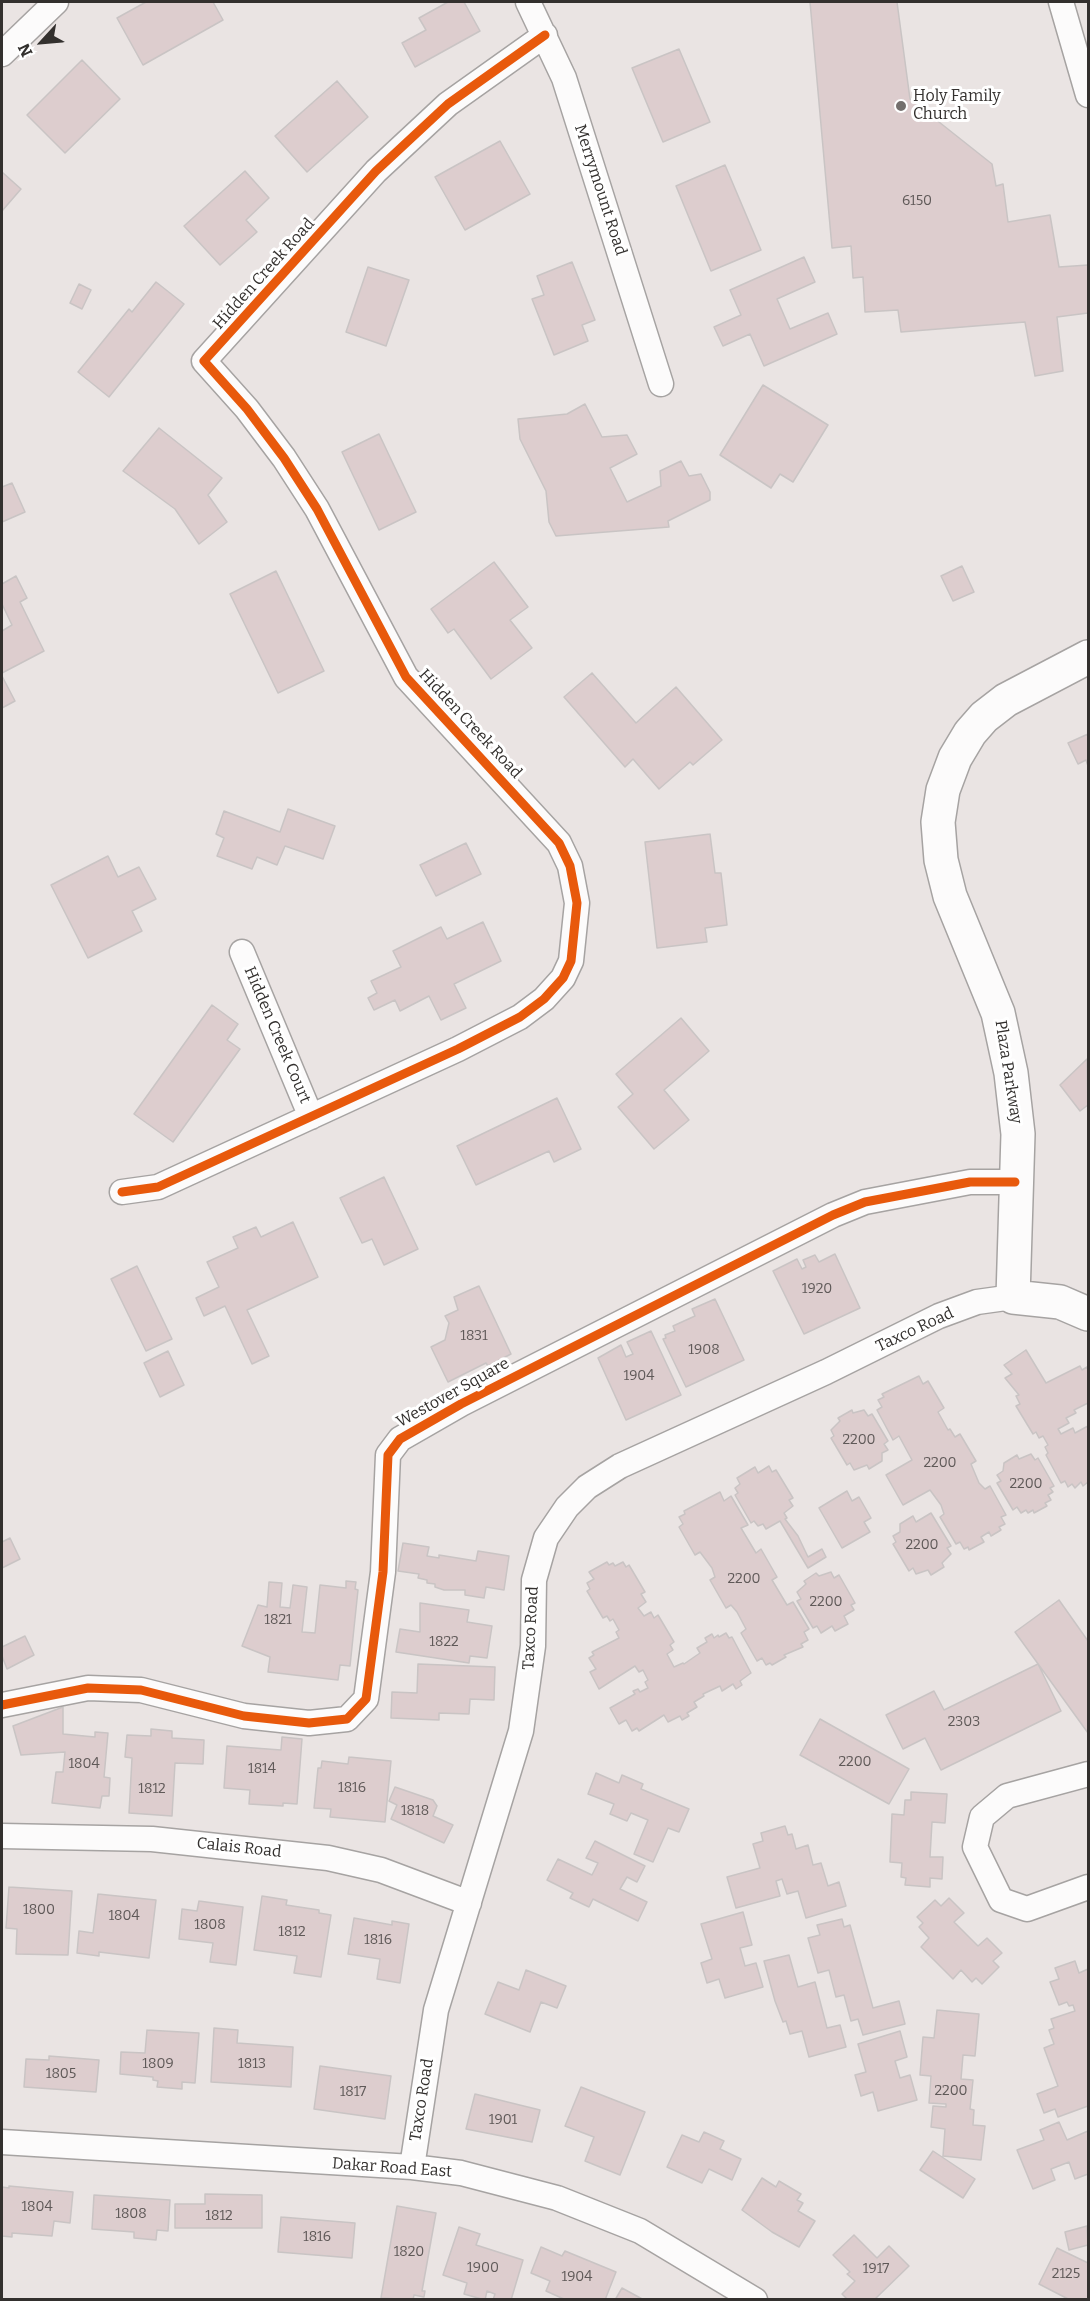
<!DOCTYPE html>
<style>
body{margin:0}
#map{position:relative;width:1090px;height:2301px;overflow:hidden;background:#eae4e3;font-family:Bitter,serif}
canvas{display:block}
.frame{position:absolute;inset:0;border:3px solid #33302e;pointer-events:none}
.north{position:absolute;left:12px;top:12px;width:60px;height:60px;-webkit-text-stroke:4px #fff;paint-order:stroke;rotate:244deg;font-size:16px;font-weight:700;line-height:24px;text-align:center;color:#33302e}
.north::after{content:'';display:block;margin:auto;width:21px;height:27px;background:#33302e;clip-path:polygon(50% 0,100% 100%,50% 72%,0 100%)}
</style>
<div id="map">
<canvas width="1090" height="2301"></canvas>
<div class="frame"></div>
<div class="north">N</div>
</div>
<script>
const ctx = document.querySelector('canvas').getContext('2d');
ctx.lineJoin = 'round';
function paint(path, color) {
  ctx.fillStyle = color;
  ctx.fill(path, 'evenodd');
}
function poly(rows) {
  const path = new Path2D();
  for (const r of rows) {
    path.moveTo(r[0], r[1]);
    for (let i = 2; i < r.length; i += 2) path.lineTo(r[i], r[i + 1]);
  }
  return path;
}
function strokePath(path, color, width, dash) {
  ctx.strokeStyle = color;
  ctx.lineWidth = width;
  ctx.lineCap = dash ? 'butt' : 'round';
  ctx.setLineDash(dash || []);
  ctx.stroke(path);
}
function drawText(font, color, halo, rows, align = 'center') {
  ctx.font = font + ' Bitter,serif';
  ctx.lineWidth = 6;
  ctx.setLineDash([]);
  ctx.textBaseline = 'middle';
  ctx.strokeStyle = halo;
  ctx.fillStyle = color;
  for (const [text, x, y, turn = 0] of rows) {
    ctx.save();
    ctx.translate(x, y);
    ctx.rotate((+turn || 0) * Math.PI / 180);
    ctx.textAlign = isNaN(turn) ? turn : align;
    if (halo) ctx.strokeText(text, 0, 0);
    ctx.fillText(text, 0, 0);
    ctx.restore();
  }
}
const building = poly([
 [146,2,213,2,223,20,143,65,117,18,146,2],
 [448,2,464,2,480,31,415,67,402,43,426,30,419,18,448,2],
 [810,2,897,2,910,99,992,164,996,186,1003,184,1008,222,1050,215,1059,267,1088,265,1088,313,1057,317,1063,371,1035,376,1025,322,901,332,898,310,865,312,863,277,853,278,851,246,832,248,810,2],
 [679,49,710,122,663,142,632,68,679,49],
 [82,60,120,99,65,153,27,115,82,60],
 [337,81,368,117,307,172,275,136,337,81],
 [500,141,530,194,465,230,435,177,500,141],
 [725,165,761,250,711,271,676,186,725,165],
 [245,171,269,198,246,220,257,232,220,265,184,226,245,171],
 [2,172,21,189,2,211,2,172],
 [804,257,815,282,777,299,790,329,828,313,837,334,764,366,750,334,723,346,714,327,741,315,730,290,804,257],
 [572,262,595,320,582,325,588,341,554,355,532,299,544,295,537,276,572,262],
 [368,267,409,280,386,346,346,332,368,267],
 [156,282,184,304,109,397,78,372,129,309,132,312,156,282],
 [79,284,91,290,82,309,70,303,79,284],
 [763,385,828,425,793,482,780,474,771,488,720,455,763,385],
 [585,404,602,437,627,435,637,454,610,468,627,502,661,486,660,471,681,461,689,476,701,474,710,492,710,500,668,521,669,527,556,536,549,522,546,491,520,439,518,419,567,414,585,404],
 [159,428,222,478,208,495,227,522,199,544,175,509,123,471,159,428],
 [379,434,416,512,379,530,342,452,379,434],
 [12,483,25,512,2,522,2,487,12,483],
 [494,562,528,607,510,620,532,648,491,679,454,629,448,633,431,609,494,562],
 [962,566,974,592,953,601,941,576,962,566],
 [276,571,324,671,278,693,230,594,276,571],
 [16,576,27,598,20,602,44,651,2,673,2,631,12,625,2,604,2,584,16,576],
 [592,673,636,723,676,687,722,740,693,765,690,762,659,789,633,759,625,767,564,697,592,673],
 [2,676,15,701,2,708,2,676],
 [1088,734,1088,766,1086,760,1078,764,1068,743,1088,734],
 [288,809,335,826,323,859,285,846,277,865,257,857,252,869,217,856,224,838,216,834,224,811,280,832,288,809],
 [710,834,715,873,721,873,727,925,705,928,707,942,657,948,645,842,710,834],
 [466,843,481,874,436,896,420,865,466,843],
 [108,856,118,877,139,867,156,899,132,911,142,931,88,958,51,885,108,856],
 [483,922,501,961,454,984,466,1008,441,1020,429,996,400,1011,395,1000,374,1010,368,998,377,993,371,981,401,967,393,951,441,927,447,939,483,922],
 [212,1005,238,1024,227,1040,240,1049,173,1142,134,1114,212,1005],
 [681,1018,709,1051,664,1090,689,1120,654,1149,618,1107,633,1094,616,1074,681,1018],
 [1087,1059,1088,1105,1080,1111,1060,1085,1087,1059],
 [557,1098,581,1149,554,1162,549,1151,476,1185,457,1146,557,1098],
 [384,1177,418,1249,384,1265,372,1239,362,1243,340,1198,384,1177],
 [293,1222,318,1277,247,1310,269,1356,252,1364,225,1306,204,1316,196,1298,219,1287,207,1262,238,1248,233,1237,256,1227,261,1237,293,1222],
 [835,1254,860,1308,804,1334,773,1271,797,1259,802,1269,806,1267,803,1260,815,1255,819,1262,835,1254],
 [137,1266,172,1339,146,1351,111,1279,137,1266],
 [479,1286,511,1354,488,1366,486,1363,448,1382,431,1347,445,1340,449,1323,445,1316,458,1310,454,1297,479,1286],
 [715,1299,744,1360,686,1387,663,1339,666,1338,665,1335,675,1331,673,1326,695,1316,692,1309,715,1299],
 [651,1331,681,1395,626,1420,598,1358,621,1345,626,1357,633,1354,627,1342,651,1331],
 [1026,1350,1046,1383,1080,1366,1082,1370,1087,1367,1088,1370,1088,1403,1074,1410,1076,1413,1066,1418,1069,1423,1058,1429,1061,1434,1073,1428,1075,1433,1088,1426,1088,1482,1083,1486,1081,1482,1075,1488,1072,1484,1068,1487,1065,1481,1061,1483,1046,1455,1048,1453,1045,1447,1048,1445,1043,1436,1039,1438,1036,1432,1033,1434,1016,1406,1020,1404,1016,1396,1019,1395,1005,1378,1012,1374,1004,1365,1026,1350],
 [168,1351,184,1385,160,1397,144,1363,168,1351],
 [919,1376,923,1384,928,1381,944,1408,938,1412,948,1430,950,1429,955,1437,960,1434,976,1461,971,1464,979,1483,985,1489,990,1486,1006,1515,1001,1517,1005,1524,999,1527,1001,1530,991,1536,989,1532,981,1537,984,1542,969,1550,968,1547,964,1549,960,1542,956,1544,940,1517,944,1514,941,1505,930,1490,903,1505,886,1475,912,1460,899,1436,893,1440,877,1410,882,1407,878,1400,884,1397,882,1394,919,1376],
 [852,1410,853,1413,864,1410,868,1416,872,1414,888,1441,884,1444,888,1450,882,1453,882,1461,869,1469,867,1465,854,1470,850,1463,847,1465,831,1438,834,1436,831,1430,840,1421,838,1418,852,1410],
 [1031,1454,1035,1460,1038,1458,1054,1486,1050,1488,1053,1492,1048,1495,1051,1500,1045,1503,1047,1506,1034,1513,1033,1510,1028,1513,1026,1510,1021,1513,1017,1507,1013,1510,997,1483,1001,1481,997,1475,1003,1471,1004,1463,1017,1455,1019,1459,1031,1454],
 [769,1466,772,1472,776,1470,793,1498,789,1500,793,1506,784,1513,787,1518,785,1519,798,1536,808,1557,822,1549,826,1557,808,1568,780,1521,766,1529,763,1524,758,1526,754,1521,751,1523,735,1495,738,1493,735,1488,740,1484,737,1478,755,1467,758,1473,769,1466],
 [847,1491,852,1501,859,1497,871,1518,864,1522,870,1532,842,1548,819,1508,847,1491],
 [720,1492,724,1501,731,1496,748,1525,741,1528,756,1553,761,1549,777,1577,772,1580,787,1605,793,1602,809,1629,804,1632,808,1640,801,1644,803,1647,784,1655,786,1657,772,1665,770,1663,766,1665,762,1658,757,1661,741,1633,746,1629,737,1612,731,1605,726,1608,710,1580,715,1577,712,1568,700,1552,695,1555,679,1527,683,1524,679,1517,685,1514,684,1511,720,1492],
 [931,1513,951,1546,947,1548,951,1554,942,1563,944,1567,931,1575,928,1570,916,1574,913,1568,909,1571,893,1544,896,1542,893,1536,900,1532,900,1524,913,1516,916,1522,931,1513],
 [10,1538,20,1559,2,1568,2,1542,10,1538],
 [403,1543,429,1547,427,1556,439,1558,439,1555,476,1561,478,1551,509,1556,504,1590,486,1587,484,1598,465,1595,465,1590,444,1590,435,1587,435,1584,427,1583,427,1580,418,1578,419,1574,398,1571,403,1543],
 [607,1562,609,1565,613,1563,615,1566,623,1562,626,1567,629,1565,645,1592,641,1594,646,1602,638,1608,644,1616,651,1612,654,1618,658,1615,674,1642,670,1645,673,1650,667,1654,674,1667,683,1663,684,1664,700,1653,697,1648,707,1642,705,1638,712,1634,714,1638,718,1635,719,1637,726,1633,729,1638,732,1637,751,1673,740,1681,742,1685,736,1689,733,1684,722,1691,720,1686,703,1694,704,1696,694,1702,697,1707,687,1713,689,1716,682,1720,680,1716,668,1722,664,1715,639,1731,637,1728,632,1731,626,1720,619,1724,610,1708,635,1694,633,1691,638,1689,640,1692,648,1688,645,1682,648,1680,643,1670,639,1672,635,1666,599,1689,590,1672,596,1669,589,1658,594,1655,592,1652,619,1638,616,1632,619,1630,613,1619,610,1621,607,1616,603,1618,587,1591,590,1589,587,1583,594,1579,589,1572,607,1562],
 [831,1572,834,1578,839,1575,855,1603,851,1605,854,1610,844,1616,848,1624,835,1631,832,1626,821,1633,817,1626,813,1628,797,1601,801,1599,797,1592,806,1584,804,1581,816,1573,819,1576,831,1572],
 [346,1581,356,1582,355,1589,358,1590,350,1666,340,1665,338,1680,268,1672,270,1657,242,1646,258,1605,267,1607,269,1582,282,1583,280,1607,290,1608,293,1585,307,1587,302,1632,315,1633,320,1585,346,1588,346,1581],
 [1059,1600,1088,1641,1088,1733,1015,1632,1059,1600],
 [420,1603,469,1610,467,1622,492,1626,487,1658,470,1656,469,1663,396,1652,400,1629,420,1632,420,1603],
 [25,1636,34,1655,7,1669,2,1656,2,1647,25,1636],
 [418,1664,495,1667,494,1700,470,1699,469,1714,439,1713,439,1720,391,1718,392,1692,417,1693,418,1664],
 [1038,1664,1061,1711,941,1770,925,1738,903,1749,886,1715,934,1691,944,1710,1038,1664],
 [63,1707,63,1734,95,1737,95,1732,108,1733,104,1777,110,1778,109,1796,102,1796,100,1808,52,1803,56,1772,63,1772,65,1752,21,1755,13,1726,63,1707],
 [820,1719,909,1769,889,1804,800,1755,820,1719],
 [151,1729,172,1731,172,1738,204,1740,203,1764,175,1763,172,1816,129,1813,132,1758,125,1757,127,1735,151,1736,151,1729],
 [282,1737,302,1739,297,1804,283,1803,283,1806,249,1804,250,1790,224,1788,227,1746,281,1750,282,1737],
 [349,1757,391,1761,385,1822,330,1817,331,1809,314,1808,318,1768,321,1768,322,1761,348,1764,349,1757],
 [596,1773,619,1783,622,1775,643,1784,641,1789,689,1809,679,1832,668,1828,653,1862,634,1854,648,1820,631,1813,627,1821,610,1814,614,1804,588,1794,596,1773],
 [395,1787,433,1800,437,1806,433,1816,453,1825,444,1843,391,1819,397,1805,389,1801,395,1787],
 [911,1792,947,1794,945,1823,932,1822,930,1857,943,1857,942,1879,930,1878,930,1887,905,1885,906,1878,901,1877,902,1863,890,1862,892,1814,904,1815,905,1800,911,1800,911,1792],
 [785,1826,788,1835,792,1834,796,1849,808,1845,813,1865,821,1863,828,1886,839,1882,846,1906,806,1918,798,1891,787,1894,782,1879,776,1881,780,1896,736,1908,727,1877,760,1868,753,1844,763,1841,761,1833,785,1826],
 [595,1841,645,1866,637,1882,627,1877,620,1889,647,1902,638,1921,593,1899,589,1907,570,1898,573,1893,547,1880,558,1859,592,1875,598,1863,586,1858,595,1841],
 [9,1887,72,1891,68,1955,16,1954,17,1929,6,1928,9,1887],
 [98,1894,156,1900,149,1958,99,1952,99,1956,77,1953,79,1931,93,1933,98,1894],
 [262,1896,287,1900,286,1905,319,1910,319,1913,331,1915,321,1977,294,1973,297,1956,254,1950,262,1896],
 [949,1898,964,1913,954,1922,978,1946,987,1938,1002,1953,993,1961,999,1967,982,1984,976,1978,972,1982,961,1970,953,1979,921,1947,929,1938,919,1927,923,1923,917,1917,935,1900,941,1906,949,1898],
 [199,1901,243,1907,236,1965,210,1962,213,1943,179,1939,182,1909,197,1911,199,1901],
 [743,1912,752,1945,740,1948,745,1966,756,1963,763,1987,725,1998,719,1979,707,1983,701,1963,712,1959,701,1924,743,1912],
 [354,1918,392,1925,392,1921,409,1924,400,1983,377,1979,380,1959,348,1954,354,1918],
 [842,1919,844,1927,850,1925,873,2008,899,2001,905,2024,863,2035,858,2019,851,2021,844,1995,836,1997,829,1970,818,1973,808,1938,820,1935,817,1925,842,1919],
 [789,1955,798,1987,815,1982,827,2028,840,2025,846,2047,809,2057,802,2031,790,2034,786,2021,783,2022,775,2001,764,1961,789,1955],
 [1075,1961,1079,1973,1088,1969,1088,2106,1058,2117,1055,2109,1044,2113,1037,2094,1058,2086,1044,2048,1054,2044,1049,2030,1054,2028,1051,2019,1075,2011,1073,2005,1069,2006,1067,2002,1059,2005,1050,1982,1059,1979,1055,1968,1075,1961],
 [526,1970,566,1986,557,2008,541,2002,530,2032,485,2014,498,1982,519,1990,526,1970],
 [937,2010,979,2014,975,2056,963,2055,961,2079,973,2080,970,2109,974,2110,973,2125,985,2126,981,2160,943,2156,945,2129,931,2127,933,2106,946,2107,946,2104,929,2103,931,2076,920,2075,923,2037,934,2038,937,2010],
 [214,2028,238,2030,237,2043,293,2047,291,2087,211,2082,214,2028],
 [147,2030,199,2033,195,2083,182,2082,182,2089,157,2087,158,2081,153,2080,153,2077,120,2074,121,2052,145,2053,147,2030],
 [900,2031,907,2057,895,2061,900,2078,910,2075,917,2100,878,2111,873,2092,861,2096,855,2075,866,2072,858,2044,900,2031],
 [49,2056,99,2060,96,2092,24,2087,26,2059,49,2060,49,2056],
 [320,2066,391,2076,385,2119,314,2109,320,2066],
 [581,2087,645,2112,620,2175,585,2161,594,2137,565,2126,581,2087],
 [475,2094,540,2110,532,2142,466,2129,475,2094],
 [1059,2122,1067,2140,1088,2131,1088,2174,1075,2179,1069,2162,1051,2169,1055,2180,1033,2189,1017,2150,1044,2140,1040,2130,1059,2122],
 [704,2132,724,2141,720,2149,741,2159,732,2180,709,2169,702,2183,667,2167,682,2135,699,2142,704,2132],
 [933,2151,975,2179,963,2198,920,2170,933,2151],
 [762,2178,776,2187,779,2181,801,2194,797,2200,803,2203,798,2211,815,2221,799,2247,772,2232,742,2210,762,2178],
 [9,2186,73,2192,70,2223,54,2221,52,2236,12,2233,12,2237,2,2236,2,2187,9,2188,9,2186],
 [205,2194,262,2195,262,2228,175,2228,175,2204,205,2204,205,2194],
 [94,2195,170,2200,168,2231,157,2230,156,2240,134,2238,134,2232,92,2229,94,2195],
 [397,2206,436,2213,422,2291,425,2291,424,2297,414,2295,413,2300,381,2298,397,2206],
 [281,2217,355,2223,352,2258,278,2252,281,2217],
 [1087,2226,1088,2245,1069,2250,1065,2232,1087,2226],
 [459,2227,480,2234,476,2245,523,2260,511,2300,493,2300,495,2294,487,2291,485,2300,464,2294,467,2283,443,2275,459,2227],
 [854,2235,877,2258,889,2246,909,2266,874,2300,848,2300,842,2294,855,2281,847,2274,850,2272,833,2255,854,2235],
 [541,2247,562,2256,565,2251,616,2272,605,2300,566,2300,546,2291,550,2281,531,2273,541,2247],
 [1057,2248,1088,2263,1088,2300,1070,2300,1039,2284,1057,2248],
 [622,2288,644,2300,615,2300,622,2288]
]);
paint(building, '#ddcdce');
strokePath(building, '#c9c4c4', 1.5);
const street = poly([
 [528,2,564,78,661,384],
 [1061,2,1088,95],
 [2,54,56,2],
 [242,952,311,1117],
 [122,1192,158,1187,458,1049,520,1017,544,999,563,978,571,961,577,903,570,866,559,843,406,677,317,509,284,458,247,409,204,361,376,171,448,104,545,35],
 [2,1705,88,1688,141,1690,244,1716,309,1723,347,1719,366,1699,383,1572,388,1455,400,1439,461,1404,833,1215,865,1202,970,1182,1015,1182],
 [1088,1774,1007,1796,982,1817,975,1847,1001,1900,1027,1909,1088,1887],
 [2,1836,152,1839,328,1858,381,1870,469,1903],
 [2,2142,412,2167,461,2173,557,2198,640,2231,755,2300],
 [412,2167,436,2010,521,1731,533,1646,534,1580,546,1538,567,1507,587,1487,620,1466,826,1372,939,1316,977,1302,1013,1297]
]);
const secondary = poly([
 [1088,657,1006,700,984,717,970,733,955,758,943,790,938,822,941,860,950,896,998,1013,1011,1073,1018,1134,1013,1297,1060,1302,1088,1314]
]);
strokePath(street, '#a6a3a2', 27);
strokePath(secondary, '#a6a3a2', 36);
strokePath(street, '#fcfbfb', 24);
strokePath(secondary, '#fcfbfb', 33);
strokePath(poly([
 [122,1192,158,1187,458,1049,520,1017,544,999,563,978,571,961,577,903,570,866,559,843,406,677,317,509,284,458,247,409,204,361,376,171,448,104,545,35],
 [2,1705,88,1688,141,1690,244,1716,309,1723,347,1719,366,1699,383,1572,388,1455,400,1439,461,1404,833,1215,865,1202,970,1182,1015,1182]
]), '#e8590c', 9);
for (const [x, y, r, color] of [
 [901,106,6,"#736f6d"]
]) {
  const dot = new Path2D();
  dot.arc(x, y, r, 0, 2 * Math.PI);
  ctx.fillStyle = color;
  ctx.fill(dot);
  strokePath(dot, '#fff', 2);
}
drawText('14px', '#5f5958', null, [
 ["6150",917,201],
 ["1920",817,1289],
 ["1831",474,1336],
 ["1908",704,1350],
 ["1904",639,1376],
 ["2200",859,1440],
 ["2200",940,1463],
 ["2200",1026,1484],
 ["2200",922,1545],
 ["2200",744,1579],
 ["2200",826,1602],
 ["1821",278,1620],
 ["1822",444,1642],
 ["2303",964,1722],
 ["2200",855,1762],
 ["1804",84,1764],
 ["1814",262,1769],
 ["1816",352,1788],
 ["1812",152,1789],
 ["1818",415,1811],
 ["1800",39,1910],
 ["1804",124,1916],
 ["1808",210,1925],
 ["1812",292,1932],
 ["1816",378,1940],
 ["1809",158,2064],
 ["1813",252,2064],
 ["1805",61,2074],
 ["2200",951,2091],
 ["1817",353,2092],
 ["1901",503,2120],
 ["1804",37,2207],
 ["1808",131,2214],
 ["1812",219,2216],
 ["1816",317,2237],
 ["1820",409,2252],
 ["1900",483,2268],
 ["1917",876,2269],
 ["2125",1066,2274],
 ["1904",577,2277]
]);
drawText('16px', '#33302e', '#fff', [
 ["Holy Family",913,97],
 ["Church",913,115]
], 'left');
drawText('16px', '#33302e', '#fff', [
 ["Merrymount Road",600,190,72],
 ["Hidden Creek Road",264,274,-48],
 ["Hidden Creek Road",470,724,47],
 ["Hidden Creek Court",277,1035,67],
 ["Plaza Parkway",1008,1072,81],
 ["Taxco Road",915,1330,-25],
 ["Westover Square",453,1393,-29],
 ["Taxco Road",531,1628,-87],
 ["Calais Road",239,1848,6],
 ["Taxco Road",422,2100,-81],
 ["Dakar Road East",392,2168,4]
]);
</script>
